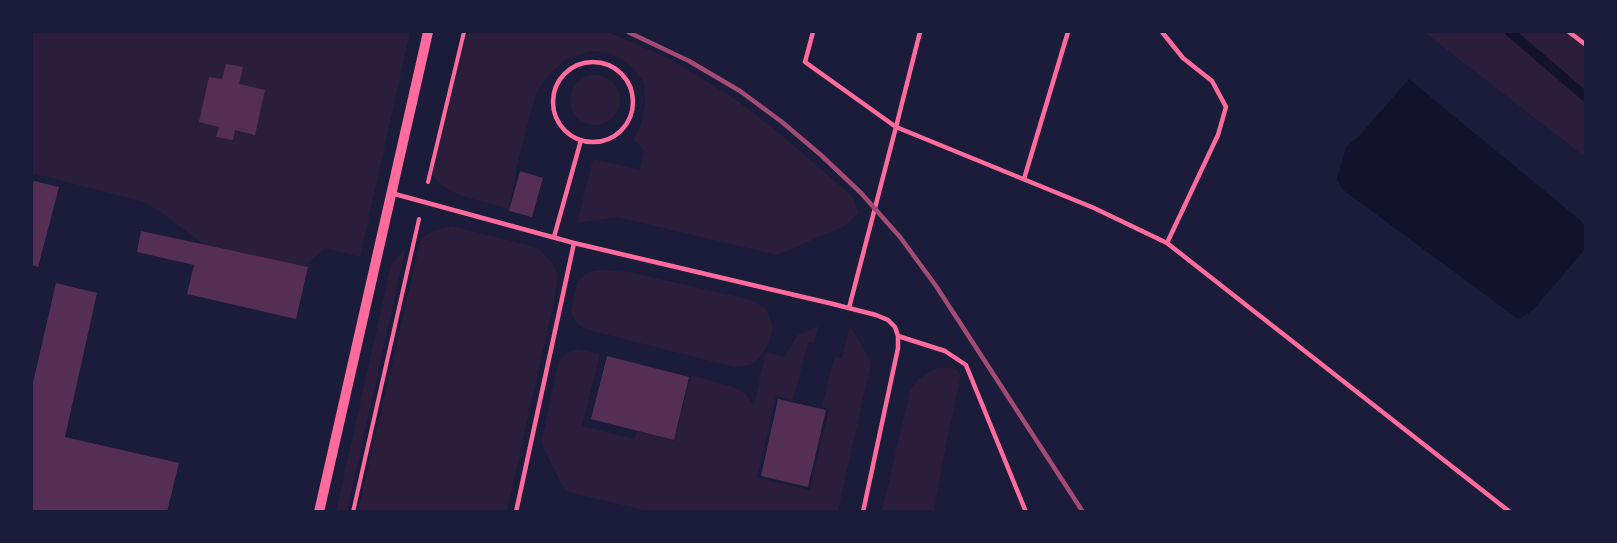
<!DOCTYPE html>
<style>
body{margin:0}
#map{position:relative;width:1617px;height:543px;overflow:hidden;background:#1b1b3a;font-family:Spectral,serif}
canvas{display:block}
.frame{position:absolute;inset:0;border:33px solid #1b1b3a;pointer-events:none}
</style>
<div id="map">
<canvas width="1617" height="543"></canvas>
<div class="frame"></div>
</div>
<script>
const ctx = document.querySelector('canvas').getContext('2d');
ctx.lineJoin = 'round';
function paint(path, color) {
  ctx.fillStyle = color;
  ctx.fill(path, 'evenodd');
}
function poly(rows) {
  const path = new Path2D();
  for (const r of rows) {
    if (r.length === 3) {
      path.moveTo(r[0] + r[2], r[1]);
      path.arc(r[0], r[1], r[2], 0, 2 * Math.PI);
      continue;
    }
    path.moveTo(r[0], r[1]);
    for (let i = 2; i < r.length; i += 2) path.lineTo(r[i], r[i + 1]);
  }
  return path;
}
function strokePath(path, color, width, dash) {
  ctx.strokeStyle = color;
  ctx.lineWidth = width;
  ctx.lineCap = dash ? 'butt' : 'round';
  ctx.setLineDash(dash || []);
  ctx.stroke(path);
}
paint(poly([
 [32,32,410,32,360,257,325,248,304,267,217,254,156,209,141,201,35,174,32,177],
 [466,32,608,32,670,59,735,99,773,128,852,196,859,213,845,226,777,255,617,217,577,223,593,159,640,170,644,150,634,140,642,121,645,103,644,83,634,69,624,60,607,52,590,51,565,60,548,75,536,93,516,170,509,211,506,208,461,196,443,186,432,175],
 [1424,32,1585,32,1585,157],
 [595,100,25],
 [452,226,528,245,539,249,551,261,558,276,554,301,507,511,358,511,421,238,433,231],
 [406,247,347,511,336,511,391,265],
 [602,270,629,272,752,300,766,309,770,319,773,327,770,341,763,353,756,361,750,365,734,367,588,330,579,325,573,318,571,310,577,284,581,278,589,272],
 [818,326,814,343,808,342,793,400,776,396,757,478,810,490,829,409,822,407,834,357,842,358,849,328,852,329,870,360,870,368,838,511,647,511,565,491,541,443,559,360,565,354,577,349,600,354,582,426,634,439,637,431,674,441,691,375,731,386,745,393,754,406,766,352,784,357,798,335],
 [937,368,952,368,956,369,961,375,946,445,934,511,882,511,910,391,918,379]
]), '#2a1e3b');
paint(poly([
 [1409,79,1581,221,1585,227,1585,249,1532,311,1518,319,1342,189,1337,179,1346,147,1361,134]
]), '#12122b');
strokePath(poly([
 [1510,32,1586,97]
]), '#12122b', 10);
paint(poly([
 [226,64,243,67,239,84,265,90,255,135,235,130,233,140,216,137,219,127,199,122,209,77,222,79],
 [520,171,543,178,532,217,509,211],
 [34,181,59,187,38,267,32,265,32,189],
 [141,231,308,267,296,319,187,294,194,265,137,252],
 [56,283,97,293,65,437,179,463,167,512,32,512,32,387],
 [607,356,689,377,674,440,591,419],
 [778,399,826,410,808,487,761,476]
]), '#542f53');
strokePath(poly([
 [428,182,464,32],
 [353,512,419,219]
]), '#ff6b9d', 4);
strokePath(poly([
 [813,32,805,62,896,127,849,308],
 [920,32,896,127,1094,208,1167,243,1510,512],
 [1162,32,1183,58,1212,81,1226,107,1218,135,1167,243],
 [1569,32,1586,45],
 [593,102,40],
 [1024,179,1068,32],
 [391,193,574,243,833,304,876,315,888,320,895,327,898,336,898,348,863,512],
 [554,237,581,140],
 [898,336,945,351,966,365,1026,512],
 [516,512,574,243]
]), '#ff6b9d', 4.5);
strokePath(poly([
 [319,512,428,32]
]), '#ff6b9d', 10);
strokePath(poly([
 [628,32,689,61,740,91,782,122,822,156,861,193,900,237,936,286,1083,512]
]), '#a44b75', 4.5);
</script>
